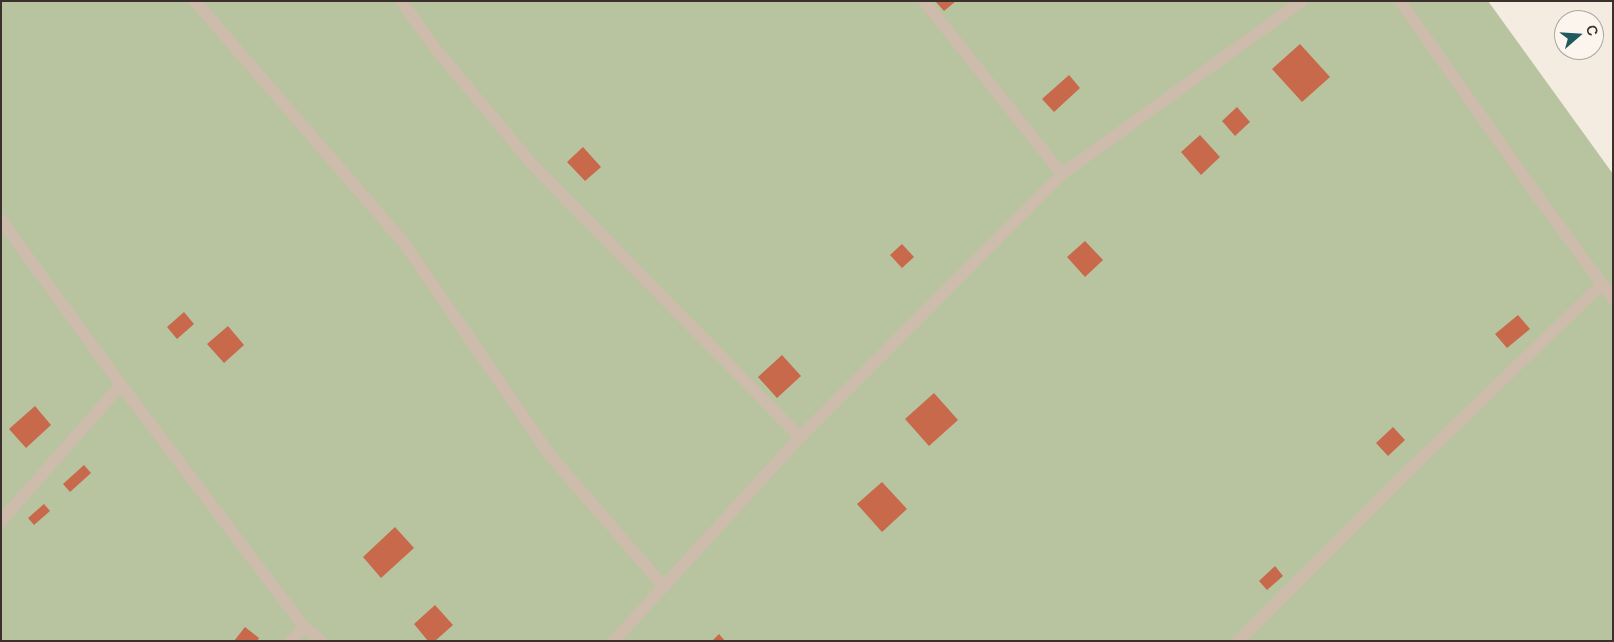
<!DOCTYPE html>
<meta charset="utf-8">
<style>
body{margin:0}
#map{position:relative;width:1614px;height:642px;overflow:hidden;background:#f4ebe1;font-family:Manrope,sans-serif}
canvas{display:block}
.frame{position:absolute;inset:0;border:2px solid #3b302b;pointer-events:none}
.north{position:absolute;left:1554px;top:10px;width:50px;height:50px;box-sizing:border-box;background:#fbf5ee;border:1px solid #aea6a0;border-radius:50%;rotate:71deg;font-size:14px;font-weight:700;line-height:20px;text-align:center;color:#3b302b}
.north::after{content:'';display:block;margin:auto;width:18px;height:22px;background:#1f5a5e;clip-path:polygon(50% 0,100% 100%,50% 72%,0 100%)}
</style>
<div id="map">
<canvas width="1614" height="642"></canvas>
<div class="frame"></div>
<div class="north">С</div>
</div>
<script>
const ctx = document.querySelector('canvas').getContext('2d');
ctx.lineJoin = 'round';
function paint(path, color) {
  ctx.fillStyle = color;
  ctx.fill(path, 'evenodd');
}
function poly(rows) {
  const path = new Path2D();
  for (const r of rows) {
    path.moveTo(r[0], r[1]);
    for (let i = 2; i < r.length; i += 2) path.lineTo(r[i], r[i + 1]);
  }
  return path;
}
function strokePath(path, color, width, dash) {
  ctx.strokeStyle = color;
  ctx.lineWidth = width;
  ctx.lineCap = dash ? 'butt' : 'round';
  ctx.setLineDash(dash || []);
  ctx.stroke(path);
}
paint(poly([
 [1,1,1488,1,1613,174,1613,641,1,641]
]), '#b8c4a0');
paint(poly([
 [935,1,956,1,944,11],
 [1300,44,1330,77,1302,102,1272,69],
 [1069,75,1080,88,1054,112,1042,99],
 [1237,107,1250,122,1235,136,1222,121],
 [1200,135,1220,157,1201,175,1181,152],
 [583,147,601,167,585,181,567,162],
 [1085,241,1103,260,1085,277,1067,257],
 [902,244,914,257,902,268,890,255],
 [184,312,194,324,177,339,167,327],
 [1518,315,1530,329,1507,348,1495,334],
 [228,326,244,345,224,363,207,344],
 [782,355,801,376,777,398,758,377],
 [934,393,958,420,929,446,905,419],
 [35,406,51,425,26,448,9,429],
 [1393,427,1405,440,1388,456,1376,443],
 [84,465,91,473,70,492,63,484],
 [882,482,907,509,882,532,857,504],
 [44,504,50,511,34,525,28,518],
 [395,527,414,548,381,578,363,557],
 [1275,566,1283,576,1267,590,1259,581],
 [435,605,453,625,435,641,428,641,414,624],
 [245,627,259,638,257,641,234,641],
 [719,634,725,641,712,641]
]), '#c8694b');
strokePath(poly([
 [195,1,404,243,549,454,664,587],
 [401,1,435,48,533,165,800,437],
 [924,1,1062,174],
 [1400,1,1541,201,1613,299],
 [1,220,121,385,304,627,321,641],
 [1,521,121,385],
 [291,641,304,627],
 [614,641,800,437,1062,174,1302,1],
 [1238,641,1403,476,1602,284]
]), '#cdbbac', 12);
</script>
